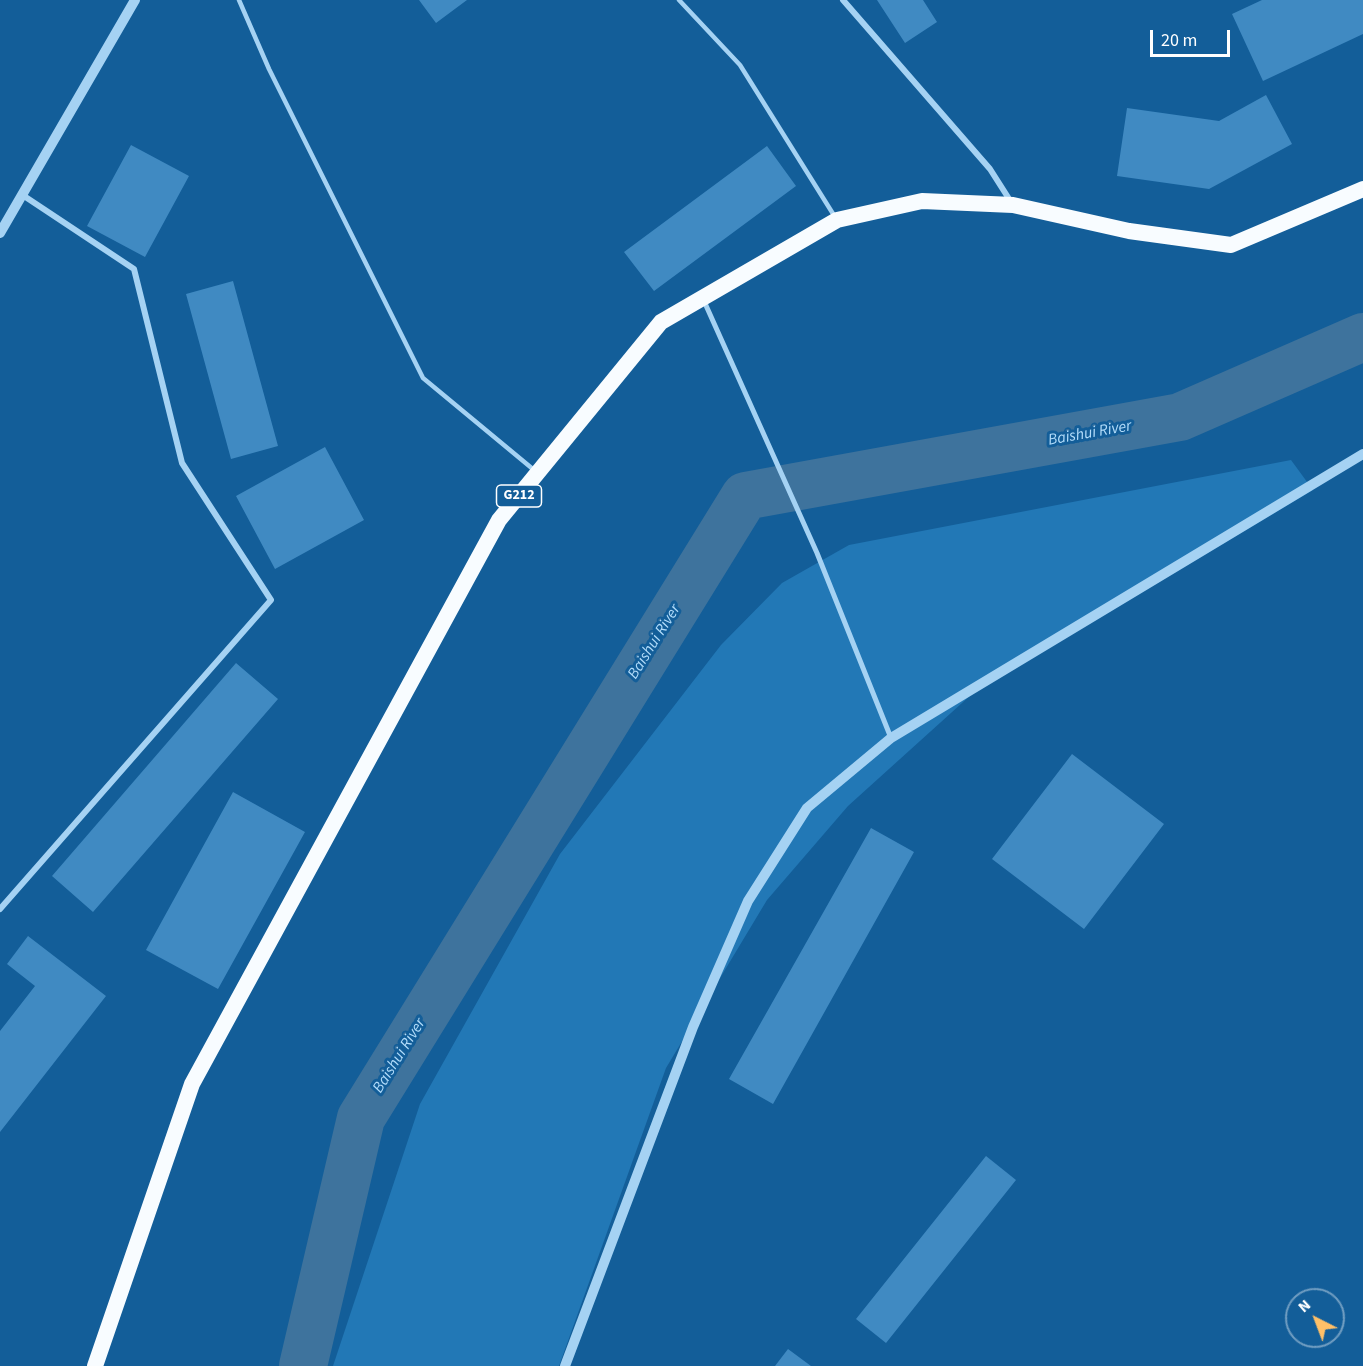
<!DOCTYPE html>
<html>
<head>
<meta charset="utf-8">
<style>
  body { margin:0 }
  #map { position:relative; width:1363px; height:1366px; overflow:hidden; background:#135e99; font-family:"Source Sans 3",sans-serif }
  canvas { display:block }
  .north { position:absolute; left:1285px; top:1288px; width:60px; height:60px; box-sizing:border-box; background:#135e99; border:2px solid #719ec2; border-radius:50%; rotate:318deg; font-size:16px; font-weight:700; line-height:24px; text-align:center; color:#fff }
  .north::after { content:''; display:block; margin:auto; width:21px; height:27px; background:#ffc068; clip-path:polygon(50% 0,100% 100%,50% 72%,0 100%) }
  .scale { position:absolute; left:1150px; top:30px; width:80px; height:27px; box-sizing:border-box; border:3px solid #fff; border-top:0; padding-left:8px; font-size:18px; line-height:21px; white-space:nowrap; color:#fff; -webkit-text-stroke:4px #135e99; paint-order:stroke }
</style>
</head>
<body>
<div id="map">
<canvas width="1363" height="1366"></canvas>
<div class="north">N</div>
<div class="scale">20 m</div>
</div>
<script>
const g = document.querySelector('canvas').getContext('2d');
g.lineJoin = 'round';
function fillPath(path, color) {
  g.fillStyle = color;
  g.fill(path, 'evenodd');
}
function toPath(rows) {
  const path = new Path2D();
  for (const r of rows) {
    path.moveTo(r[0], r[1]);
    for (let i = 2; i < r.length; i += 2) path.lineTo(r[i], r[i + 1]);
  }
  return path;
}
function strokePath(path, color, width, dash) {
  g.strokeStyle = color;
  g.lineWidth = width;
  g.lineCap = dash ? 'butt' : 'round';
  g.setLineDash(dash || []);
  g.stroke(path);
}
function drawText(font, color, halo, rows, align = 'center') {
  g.font = font + ' "Source Sans 3",sans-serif';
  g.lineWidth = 6;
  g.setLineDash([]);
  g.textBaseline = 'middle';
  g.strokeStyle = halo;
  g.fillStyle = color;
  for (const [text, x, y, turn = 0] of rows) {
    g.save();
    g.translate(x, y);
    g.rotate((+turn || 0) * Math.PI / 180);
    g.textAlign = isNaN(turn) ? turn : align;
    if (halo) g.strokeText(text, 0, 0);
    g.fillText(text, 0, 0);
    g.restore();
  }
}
fillPath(toPath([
  [1291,460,1313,490,972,694,848,806,767,900,666,1068,559,1366,333,1366,420,1104,560,854,721,645,782,583,849,545]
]), '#2278b6');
strokePath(toPath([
  [303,1366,361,1118,745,496,1180,417,1363,337]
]), '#3e739d', 48);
fillPath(toPath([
  [419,0,467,0,436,23],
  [877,0,923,0,937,22,905,43],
  [1262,0,1363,0,1363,34,1263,81,1232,14],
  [1266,95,1292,144,1209,189,1117,176,1127,108,1219,121],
  [131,145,189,176,145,257,87,226],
  [767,146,796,186,654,291,624,252],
  [233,281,278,446,231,459,186,294],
  [325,447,364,520,275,569,236,496],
  [236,663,278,699,93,912,52,876],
  [1072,754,1164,824,1084,929,992,859],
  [233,792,305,832,218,989,146,950],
  [871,828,914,852,773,1104,729,1079],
  [28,936,106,996,0,1132,0,1031,35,986,7,964],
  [986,1156,1016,1180,886,1343,856,1319],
  [788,1349,811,1366,775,1366]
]), '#408ac2');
strokePath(toPath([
  [239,0,269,69,423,378,534,470],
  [679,0,740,65,835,217]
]), '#a5d2f3', 4.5);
strokePath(toPath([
  [704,301,817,553,891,738]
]), '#a5d2f3', 5);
strokePath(toPath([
  [843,0,990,169,1011,202],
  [0,909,271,600,182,463,134,269,21,194]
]), '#a5d2f3', 6);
strokePath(toPath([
  [0,233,135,0],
  [565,1366,693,1027,748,901,807,808,891,738,1363,454]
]), '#a5d2f3', 10);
strokePath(toPath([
  [95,1366,192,1084,499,520,661,322,837,220,922,201,1013,205,1129,231,1231,245,1363,189]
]), '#f8fcff', 16);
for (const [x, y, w] of [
  [519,496,45]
]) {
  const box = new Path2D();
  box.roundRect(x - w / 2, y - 11, w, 22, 4.5);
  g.fillStyle = '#135e99';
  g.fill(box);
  strokePath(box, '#fff', 1.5);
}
drawText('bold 14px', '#fff', null, [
  ["G212",519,496]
]);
drawText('italic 16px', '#b2dcfa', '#135e99', [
  ["Baishui River",1090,434,-10],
  ["Baishui River",655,642,-58],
  ["Baishui River",400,1056,-58]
]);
</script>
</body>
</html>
